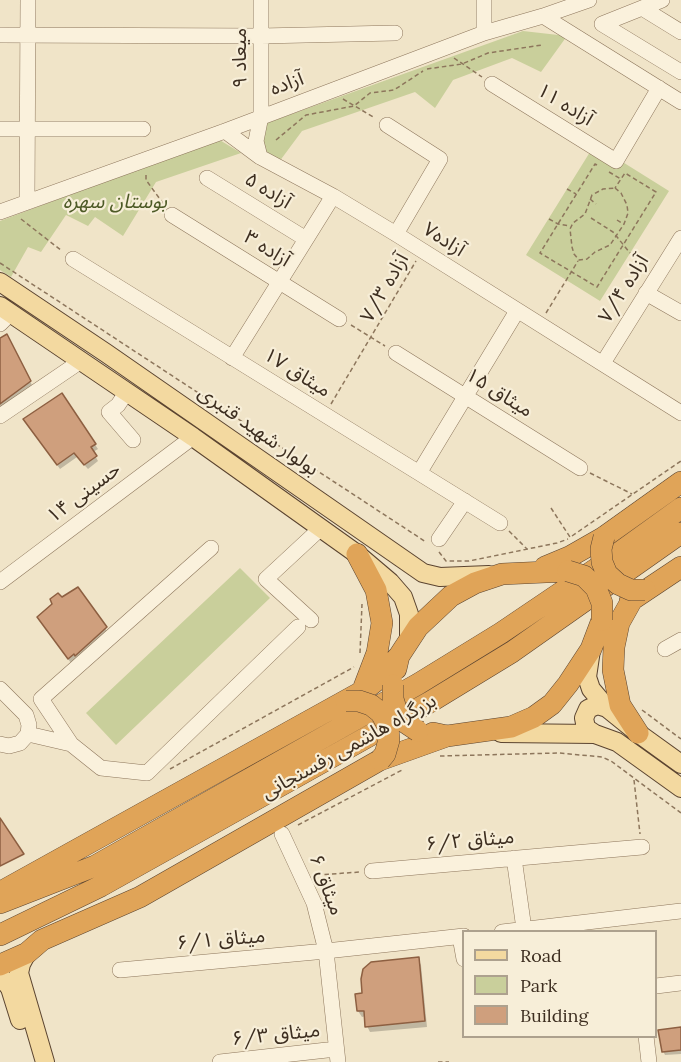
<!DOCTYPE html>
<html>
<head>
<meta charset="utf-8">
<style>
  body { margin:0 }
  #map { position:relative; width:681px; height:1062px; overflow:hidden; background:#f0e4c8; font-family:Lora,serif }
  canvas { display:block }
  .legend { position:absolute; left:462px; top:930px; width:195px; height:108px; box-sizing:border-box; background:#f7eed8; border:2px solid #ada18e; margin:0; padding:8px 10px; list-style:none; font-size:18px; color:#3d2e20 }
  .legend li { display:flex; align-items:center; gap:12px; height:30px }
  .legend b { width:30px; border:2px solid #ada18e }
</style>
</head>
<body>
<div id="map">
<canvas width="681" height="1062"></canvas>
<ul class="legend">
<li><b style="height:8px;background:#f3d9a0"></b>Road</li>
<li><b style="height:16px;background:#c9cf9b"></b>Park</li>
<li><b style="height:16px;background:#cf9f7d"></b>Building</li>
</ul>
</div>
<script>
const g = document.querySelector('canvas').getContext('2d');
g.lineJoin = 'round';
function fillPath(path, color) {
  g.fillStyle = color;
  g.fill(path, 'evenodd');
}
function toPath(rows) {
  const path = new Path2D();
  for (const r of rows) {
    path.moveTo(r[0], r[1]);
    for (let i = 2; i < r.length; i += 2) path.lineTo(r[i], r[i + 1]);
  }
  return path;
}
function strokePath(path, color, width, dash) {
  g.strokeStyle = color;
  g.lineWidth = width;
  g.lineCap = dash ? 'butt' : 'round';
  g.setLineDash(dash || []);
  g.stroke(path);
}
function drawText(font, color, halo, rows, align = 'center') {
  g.font = font + ' Lora,"Noto Sans Arabic",serif';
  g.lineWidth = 4.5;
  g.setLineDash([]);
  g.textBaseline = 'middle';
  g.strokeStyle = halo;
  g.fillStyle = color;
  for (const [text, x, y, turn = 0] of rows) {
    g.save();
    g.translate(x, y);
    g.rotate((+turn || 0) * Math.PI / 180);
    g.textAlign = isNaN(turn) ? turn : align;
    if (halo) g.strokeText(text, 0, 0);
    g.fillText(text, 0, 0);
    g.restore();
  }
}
fillPath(toPath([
  [523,31,567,36,541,72,512,58,453,80,435,108,415,92,302,131,279,162,261,149,264,124],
  [218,139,241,153,156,182,123,236,95,217,88,226,66,215,41,252,28,247,11,277,0,270,0,221],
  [590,152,621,161,669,191,600,301,526,255],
  [240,568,270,598,116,745,86,713]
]), '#c9cf9b');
fillPath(toPath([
  [6,336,32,385,0,409,0,339],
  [62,396,98,449,93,452,98,461,88,469,77,457,60,469,28,424],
  [78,589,111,637,74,667,44,627,62,599],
  [418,959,421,965,427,1027,370,1032,367,1026,366,1016,362,1017,358,1011,364,995],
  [681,1029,681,1054,665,1055,663,1051]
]), '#0003');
const building = toPath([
  [7,334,31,381,0,404,0,338,7,334],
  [62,393,96,444,91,447,97,456,84,465,74,453,57,465,23,419,62,393],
  [78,587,107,627,75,656,74,654,68,659,37,617,52,604,50,599,58,593,62,597,78,587],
  [0,818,24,854,0,866,0,818],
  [419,957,425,1021,365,1027,364,1011,357,1011,355,994,362,993,361,979,363,969,371,962,419,957],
  [681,1027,681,1050,662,1052,658,1030,681,1027]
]);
fillPath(building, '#cf9f7d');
strokePath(building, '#8d5f41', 1.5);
const minor = toPath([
  [484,0,484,33],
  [662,0,602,24,681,72],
  [642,8,681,32],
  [543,16,681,102],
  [0,35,261,36,395,33],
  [492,84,616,161,659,88],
  [387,125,440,159,396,234],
  [0,129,143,129],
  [225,131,260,157,333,196,396,234,681,413],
  [260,157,256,141,261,116,261,0],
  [207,178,306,239],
  [27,202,28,0],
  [0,212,225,131,484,33,543,16,589,0],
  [172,215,339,319],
  [73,259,500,523],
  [646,293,681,313],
  [0,324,11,313],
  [396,353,580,468],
  [232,358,333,196],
  [603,363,681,238],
  [125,391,126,393,118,405,109,412,133,440],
  [0,416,81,361],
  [419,473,517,311],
  [439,539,465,501],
  [0,582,193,437],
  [311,620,266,579,321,528],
  [665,649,681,640],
  [0,689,26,715,29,725,28,734,20,743,9,746,0,744],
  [28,734,71,744,101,768,147,773,298,627],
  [71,744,41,699,211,548],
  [282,834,314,903,326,951,338,1062],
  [514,858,524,929],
  [372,871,642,847],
  [502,932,681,911],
  [460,937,464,959],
  [120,970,326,951,464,936],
  [656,986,681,983],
  [646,1036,649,1062],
  [220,1062,336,1049]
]);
const major = toPath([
  [0,282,106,353,423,573,440,577,489,575],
  [0,306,193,437,357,554,390,582,403,597,409,614,409,640],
  [591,650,587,677,591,689,607,708,638,733,681,764],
  [501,733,595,734,617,742,681,788],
  [595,734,586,728,584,718,588,709,597,705,607,708],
  [27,953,21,964,19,973,45,1062],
  [0,975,10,988,20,1020]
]);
const highway = toPath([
  [357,554,376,590,382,623,377,653,364,687],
  [545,567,569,557,604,537,681,482],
  [633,598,619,623,614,647,613,670,620,705,638,733],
  [630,601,681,567],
  [396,669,399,656,418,627,451,596,475,583,502,574,568,571],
  [433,733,447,736,511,727,534,717,552,704,568,684,591,649,602,620],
  [6,889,363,691,377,680,399,656],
  [0,903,95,866,418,684,501,633,609,560,681,508],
  [0,935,101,886,430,702,512,652,681,533],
  [0,965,27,953,42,940,140,897,380,760,447,736]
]);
strokePath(minor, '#8d765c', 16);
strokePath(major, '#5b4430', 20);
strokePath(highway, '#5b4430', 22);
strokePath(toPath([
  [454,58,482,77],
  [427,69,462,64,488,53,542,45],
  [343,99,375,118],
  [276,140,306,115,354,106,370,93,394,90,423,71],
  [597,165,595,164,540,253,597,287,656,192,625,173,615,188],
  [609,172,621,179],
  [146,175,146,180,165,206],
  [615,188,621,193,627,205,628,213,624,224,610,245,595,252,587,259,579,260,574,254,572,247,570,229,573,223,585,214,592,195,603,189,615,188],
  [567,189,576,194],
  [590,199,596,204],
  [591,218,613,232,630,253],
  [21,219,62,251],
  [549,219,558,224,570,226],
  [617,220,623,224],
  [0,263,426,542],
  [546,313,578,261],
  [351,325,385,346],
  [331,404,416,261],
  [590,473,632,494],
  [551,508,570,537],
  [509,531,527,549],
  [572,536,681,461],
  [439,552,446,561,469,561,557,543,568,539],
  [360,653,362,604],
  [642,710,681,739],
  [440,756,559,753,602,757,611,761,681,813],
  [170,769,354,667],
  [634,780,640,834],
  [298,825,402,770],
  [317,875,360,872],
  [438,1062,449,1062]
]), '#8d765c', 1.5, [4.5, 3]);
strokePath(minor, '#faf1dc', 15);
strokePath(major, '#f3d9a0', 18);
strokePath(highway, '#e0a458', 21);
const highwayBridge = toPath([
  [604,537,601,549,602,562,607,574,618,584,631,590,645,590],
  [568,571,584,576,596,588,602,603,602,620],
  [393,685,393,699,397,712,406,723,418,731],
  [346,701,359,701,371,705,381,713,388,726,389,740,385,754,380,760]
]);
strokePath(highwayBridge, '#5b4430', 22, []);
strokePath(highwayBridge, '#e0a458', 21);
drawText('20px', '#3d2e20', '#f7eed8', [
  ["میعاد ۹",240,58,-90],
  ["آزاده",287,84,-20],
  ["آزاده ۱۱",565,105,32],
  ["آزاده ۵",268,191,32],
  ["آزاده۷",444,240,33],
  ["آزاده ۳",267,249,32],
  ["آزاده ۷/۳",385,288,-60],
  ["آزاده ۷/۴",624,289,-58],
  ["میثاق ۱۷",297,373,32],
  ["میثاق ۱۵",499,393,32],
  ["بولوار شهید قنبری",258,431,35],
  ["حسینی ۱۴",84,493,-37],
  ["بزرگراه هاشمی رفسنجانی",349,747,-29],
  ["میثاق ۶/۲",470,841,-5],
  ["میثاق ۶",326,885,69],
  ["میثاق ۶/۱",221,940,-5],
  ["میثاق ۶/۳",276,1035,-6]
]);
drawText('italic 20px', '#4d5a26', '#f7eed8', [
  ["بوستان سهره",115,202]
]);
</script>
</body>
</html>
